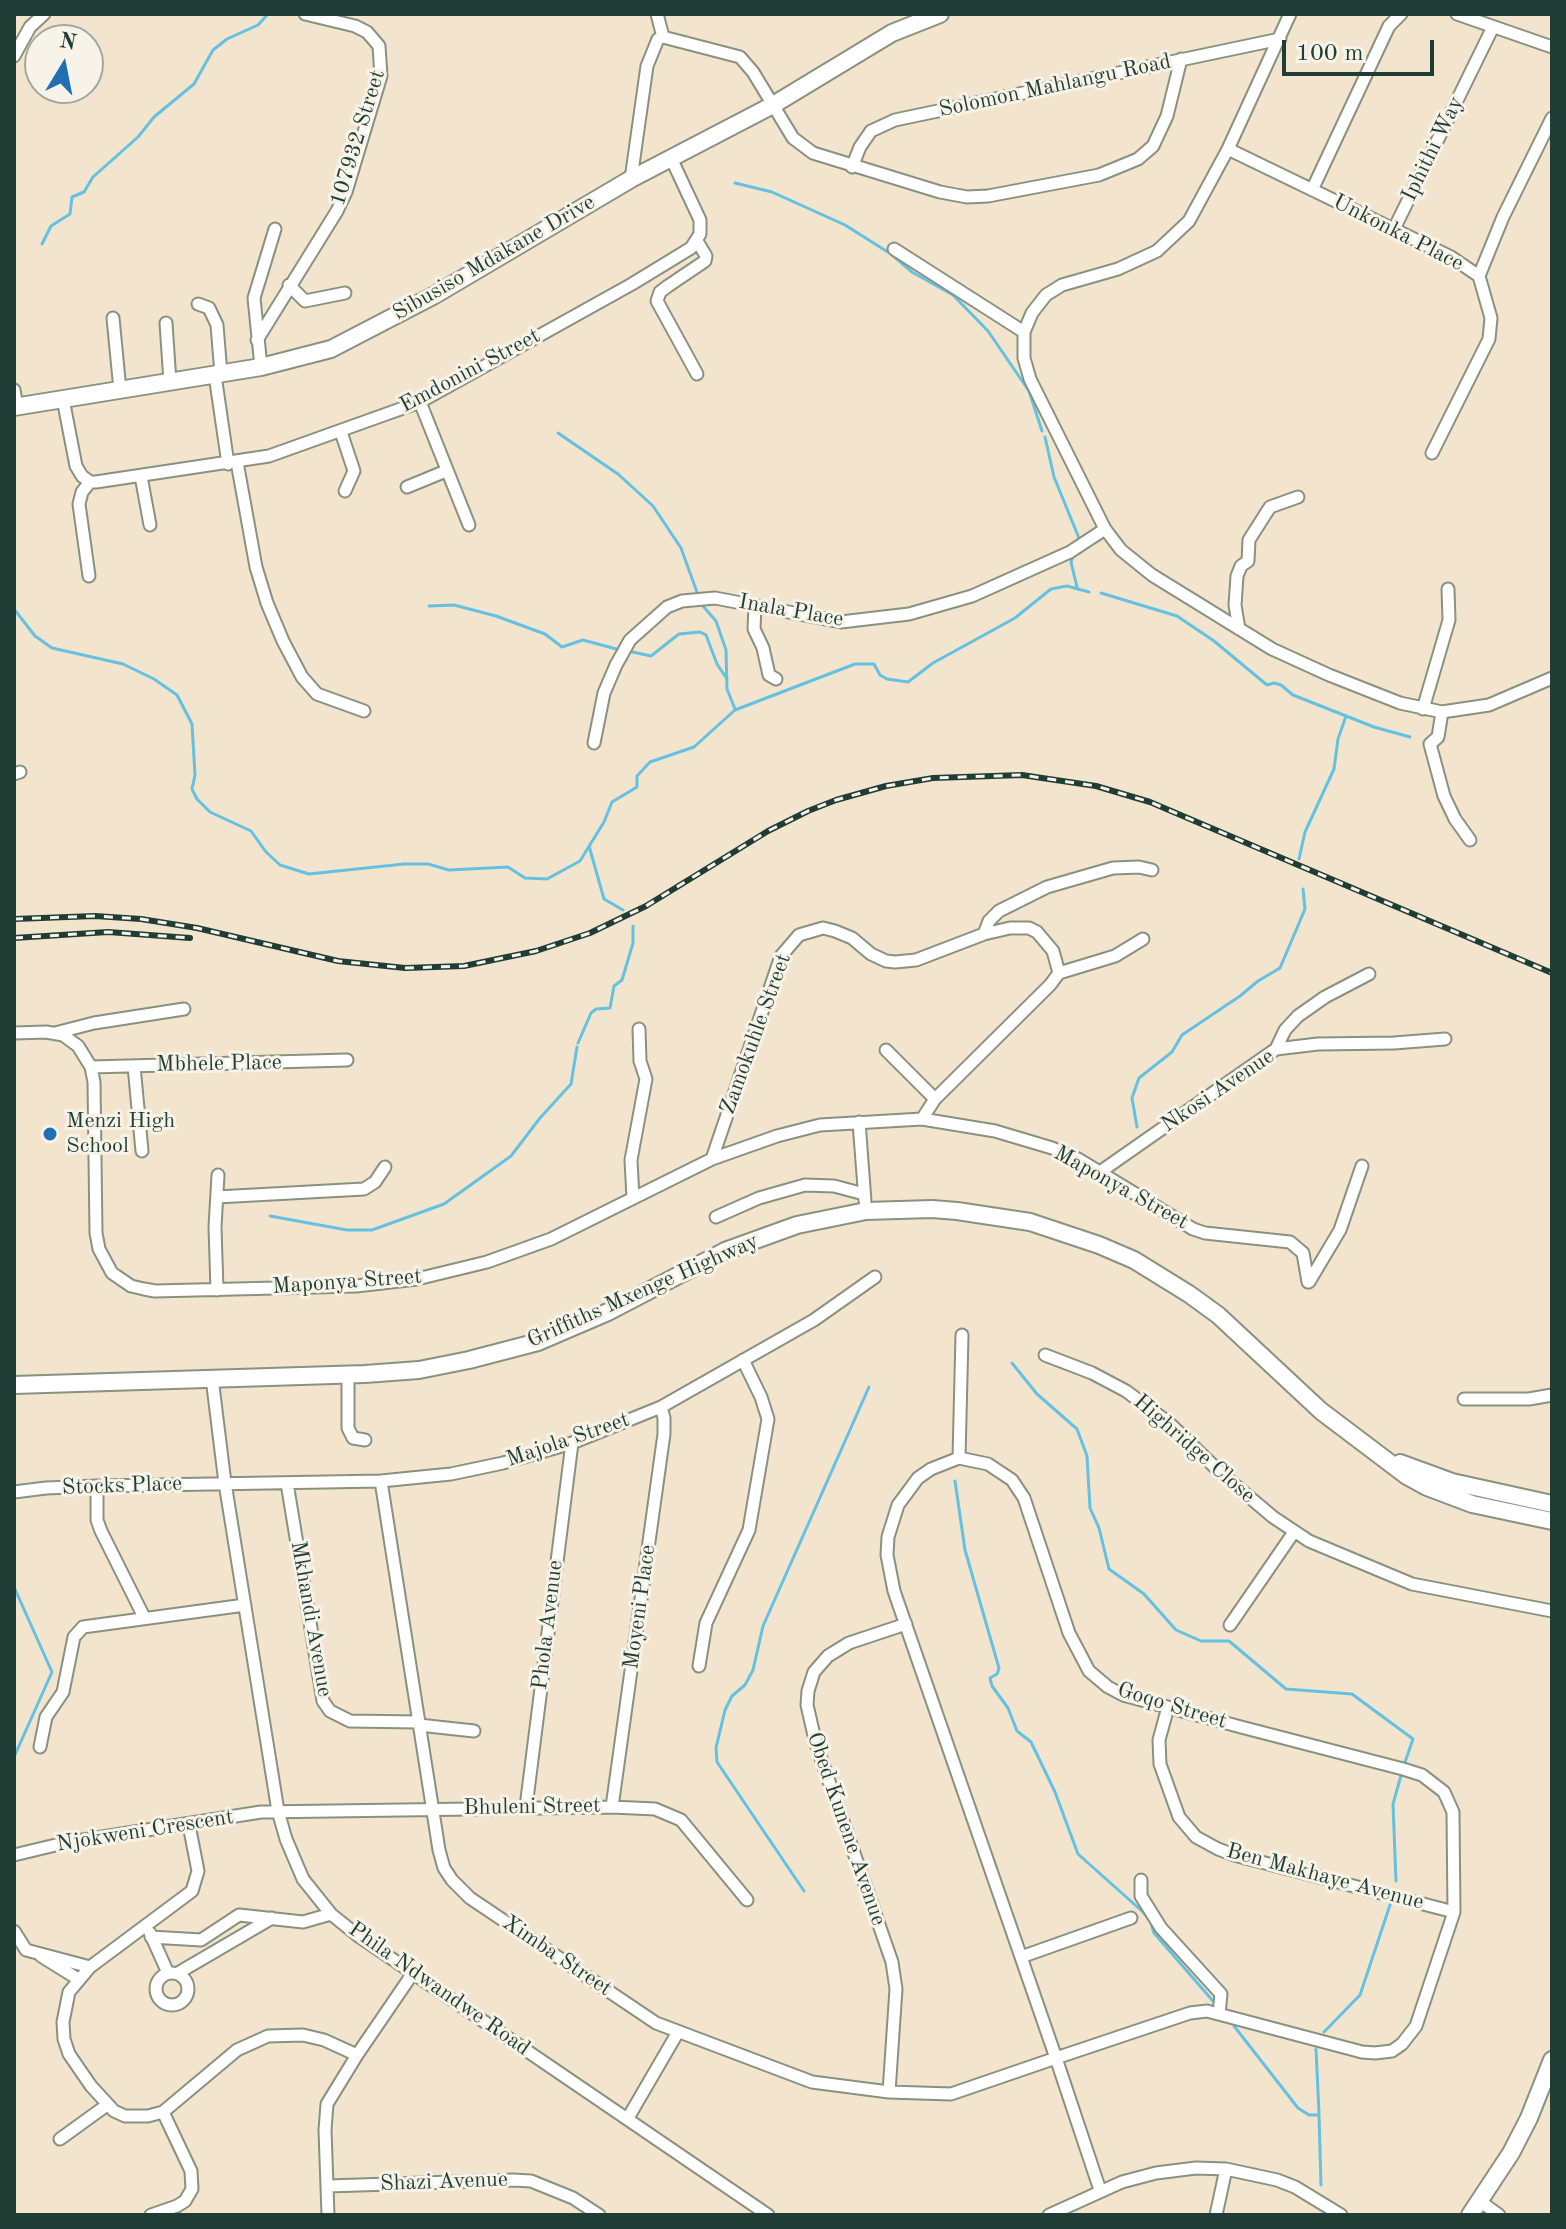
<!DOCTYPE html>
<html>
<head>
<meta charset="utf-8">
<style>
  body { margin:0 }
  #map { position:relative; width:1566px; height:2229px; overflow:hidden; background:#f3e5cd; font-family:"Old Standard TT",serif }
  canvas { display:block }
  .frame { position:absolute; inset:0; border:16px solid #1f3d34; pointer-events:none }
  .north { position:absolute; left:24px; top:24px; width:80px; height:80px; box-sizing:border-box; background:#f7f3e8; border:2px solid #a1aaa0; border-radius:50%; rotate:10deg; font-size:22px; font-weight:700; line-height:32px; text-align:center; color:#1f3d34 }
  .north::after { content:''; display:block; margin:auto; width:28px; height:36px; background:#1f6fb2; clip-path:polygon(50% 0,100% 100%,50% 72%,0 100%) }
  .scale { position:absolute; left:1282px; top:40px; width:152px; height:36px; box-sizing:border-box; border:4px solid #1f3d34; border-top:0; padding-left:10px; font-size:24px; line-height:28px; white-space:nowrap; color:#1f3d34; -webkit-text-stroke:6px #f7f3e8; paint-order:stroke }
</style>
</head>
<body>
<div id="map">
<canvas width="1566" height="2229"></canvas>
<div class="frame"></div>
<div class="north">N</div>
<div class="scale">100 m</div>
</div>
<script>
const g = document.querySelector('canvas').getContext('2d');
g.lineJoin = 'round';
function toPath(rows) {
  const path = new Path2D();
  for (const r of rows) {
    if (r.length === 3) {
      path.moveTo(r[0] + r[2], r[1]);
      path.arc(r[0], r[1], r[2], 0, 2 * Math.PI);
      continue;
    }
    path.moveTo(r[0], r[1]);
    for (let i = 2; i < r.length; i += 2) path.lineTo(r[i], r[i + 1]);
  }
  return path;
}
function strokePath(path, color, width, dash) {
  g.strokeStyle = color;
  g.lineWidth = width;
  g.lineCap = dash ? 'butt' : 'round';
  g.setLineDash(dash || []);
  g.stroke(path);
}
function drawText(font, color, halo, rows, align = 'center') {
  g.font = font + ' "Old Standard TT",serif';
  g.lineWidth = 6;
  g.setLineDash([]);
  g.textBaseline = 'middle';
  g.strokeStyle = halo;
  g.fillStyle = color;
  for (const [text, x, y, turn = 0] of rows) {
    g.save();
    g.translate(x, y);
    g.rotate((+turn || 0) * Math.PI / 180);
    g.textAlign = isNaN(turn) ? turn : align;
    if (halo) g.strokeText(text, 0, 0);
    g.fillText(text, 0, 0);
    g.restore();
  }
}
strokePath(toPath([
  [735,183,772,192,845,225,891,254,912,272,953,295,988,331,1029,391,1042,431],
  [42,244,51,226,70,214,72,197,84,192,93,177,138,137,154,117,194,84,213,50,227,39,258,25,268,14],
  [558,433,618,474,653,506,681,548,698,595],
  [1045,437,1054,477,1081,543],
  [1073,556,1071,562,1077,587],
  [1101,593,1177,616,1214,641,1267,685,1274,683,1281,685,1293,695,1374,727,1410,737],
  [702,605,716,621,726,650,727,689,735,709],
  [429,606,454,605,496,616,545,634,562,647,583,640,620,650],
  [14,609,35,636,52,648,123,664,154,679,177,695,192,724,195,775,192,789,197,799,210,812,251,831,266,852,280,865,309,874,404,864,428,864,449,870,508,867,525,878,547,879,580,861,604,822,612,802,637,787,637,776,650,762,694,747,735,710,855,664,874,664,880,675,887,679,908,682,933,663,1015,618,1051,589,1067,586,1089,592],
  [628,651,651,656,679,634,700,632,706,635,717,664,727,679],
  [589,846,604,899,623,910],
  [1299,859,1305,832,1334,769,1338,739,1346,716],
  [578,1043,591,1013,596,1009,610,1008,614,986,622,980,633,943,633,926],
  [1137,1127,1132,1098,1139,1078,1172,1052,1182,1035,1240,996,1258,981,1280,968,1305,909,1303,889],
  [270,1216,347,1230,372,1230,444,1204,511,1156,540,1118,571,1084,577,1047],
  [1012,1363,1037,1394,1077,1429,1087,1456,1090,1508,1099,1528,1109,1569,1144,1594,1176,1630,1201,1641,1229,1641,1286,1689,1352,1694,1413,1739,1404,1765],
  [955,1481,965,1550,999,1668,997,1674,990,1678,992,1686,1008,1708,1017,1731,1031,1742,1055,1792,1078,1854,1143,1912,1150,1920,1154,1933,1213,2001],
  [14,1587,52,1672,14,1757],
  [1396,1881,1393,1804,1402,1772],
  [804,1891,717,1762,716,1748,725,1710,732,1696,745,1685,753,1670,763,1626,869,1387],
  [1234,2026,1298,2108,1309,2115,1319,2115,1321,2185],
  [1324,2032,1360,1995,1391,1902],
  [1316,2049,1319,2113]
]), '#64c1e2', 3);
const street = toPath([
  [1290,14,1228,149,1189,221,1157,251,1118,269,1062,285,1046,295,1032,313,1024,332,1024,358,1030,379,1105,529,1121,550,1152,575,1272,649,1329,675,1400,703,1442,712,1489,705,1552,678],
  [1457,14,1552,47],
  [663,37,740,57,753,72,793,138,813,153,940,192,967,197,988,196,1099,175,1138,159,1153,146,1167,116,1181,59],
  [14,56,30,27,44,14],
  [1228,149,1451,257,1479,276,1491,318,1489,339,1432,453],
  [852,167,860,147,871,131,895,120,1280,39],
  [631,179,647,66,658,39,663,37,657,14],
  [1312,190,1389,26,1401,14],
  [1394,229,1493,27],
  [697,241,706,256,705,261,668,286,660,292,657,301,697,374],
  [894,249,1024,332],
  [1479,276,1503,217,1552,118],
  [289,285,305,301,345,293],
  [198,304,209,308,217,325,221,374],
  [113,318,120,390],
  [166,323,170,382],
  [257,340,337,211,346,192,381,76,379,46,367,32,355,26,305,14],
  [261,367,254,298,275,229],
  [215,375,228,464],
  [14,390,17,406],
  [63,399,76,466,82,476,90,482,96,482,269,456,420,402,632,284,691,248,700,234,700,220,671,158],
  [420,402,469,525],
  [341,432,354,471,345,491],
  [237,462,256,567,267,603,283,641,302,677,317,694,364,711],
  [141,476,150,525],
  [407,487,446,471],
  [89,576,79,504,82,492,90,482],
  [755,605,754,629,763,648,769,675,776,679],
  [1239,629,1235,605,1237,576,1241,566,1248,561,1249,540,1270,507,1298,497],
  [1423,709,1449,620,1448,589],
  [1442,712,1438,737,1430,744,1444,796,1455,819,1470,840],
  [594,743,604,693,616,665,630,640,667,607,682,601,715,598,841,622,909,614,972,596,1070,552,1105,529],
  [14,774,20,772],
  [984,934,989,921,999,911,1047,887,1113,868,1139,867,1152,870],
  [1059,973,1115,956,1143,939],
  [14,1033,46,1032,63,1035,78,1046,91,1067,94,1082,96,1233,99,1249,112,1273,131,1286,144,1289,155,1291,356,1286,417,1279,487,1262,551,1239,712,1159,777,1136,820,1125,922,1119,995,1131,1052,1148,1078,1159,1193,1229,1205,1233,1290,1242,1303,1253,1308,1282],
  [55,1033,94,1023,184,1009],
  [1276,1049,1285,1030,1298,1016,1325,997,1369,974],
  [886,1050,935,1099],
  [134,1066,142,1151],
  [91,1067,347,1060],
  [859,1122,865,1201],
  [712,1159,781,956,799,935,823,928,835,931,852,938,871,954,886,961,895,962,916,960,984,934,1010,928,1029,928,1037,932,1053,951,1059,973,1050,985,935,1099,922,1119],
  [1100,1172,1276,1049,1318,1044,1394,1043,1445,1039],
  [217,1197,364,1189,375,1182,385,1167],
  [633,1198,631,1160,646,1079,640,1061,639,1029],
  [716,1217,759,1198,805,1185,834,1186,864,1194],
  [1309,1282,1340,1230,1362,1166],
  [217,1290,215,1227,218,1175],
  [1045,1355,1092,1373,1126,1391,1169,1423,1222,1474,1273,1517,1309,1541,1412,1584,1552,1611],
  [348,1375,348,1428,353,1438,365,1440],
  [212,1378,225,1483,278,1811,286,1839,303,1879,331,1914,357,1935,768,2215],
  [1464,1399,1529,1399,1552,1395],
  [959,1458,962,1335],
  [381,1481,439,1850,444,1868,452,1880,470,1898,656,2023,812,2082,889,2092,951,2094,1056,2058,1190,2013,1207,2011,1362,2052,1375,2053,1392,2051,1402,2044,1416,2026,1454,1912,1453,1812,1444,1792,1422,1775,1403,1769,1241,1727,1123,1695,1108,1687,1089,1671,1069,1633,1024,1498,1012,1480,988,1464,959,1458,931,1469,918,1478,898,1505,888,1537,887,1555,894,1591,1021,1957,1056,2058,1100,2190],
  [287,1483,323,1701,330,1711,350,1721,418,1722],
  [97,1486,97,1520,101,1531,144,1617],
  [14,1492,46,1488,97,1486,381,1481,451,1474,503,1463,572,1443,661,1407,814,1320,875,1277],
  [1230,1625,1294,1532],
  [699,1666,706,1623,749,1530,768,1419,761,1397,743,1360],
  [1168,1707,1159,1740,1160,1764,1179,1817,1196,1837,1218,1849,1234,1855,1454,1912],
  [419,1725,474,1731],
  [40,1747,46,1717,63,1692,74,1637,83,1627,245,1605],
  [526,1807,572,1443],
  [612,1807,664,1434,664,1418,661,1407],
  [189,1825,198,1871,192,1891,90,1967,69,1992,63,2022,64,2039,69,2054,91,2086,114,2111,125,2116,148,2116,163,2112,237,2050,268,2036,303,2035,324,2040,357,2055],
  [14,1855,64,1843,261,1812,612,1807,655,1809,681,1820,747,1900],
  [1141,1880,1141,1896,1161,1928,1221,1994,1219,2014],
  [14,1931,26,1950,90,1967],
  [150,1933,168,1973],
  [151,1937,201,1940,239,1915,303,1922,331,1914],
  [41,1956,78,1979],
  [1021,1957,1131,1918],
  [172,1989,16],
  [178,1973,272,1918],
  [889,2092,896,1989,892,1962,816,1744,807,1705,808,1691,814,1672,828,1656,849,1643,906,1624],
  [628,2118,678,2032],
  [60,2139,107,2105],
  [328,2186,513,2180,531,2181,573,2198,599,2215],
  [1481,2202,1499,2215],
  [151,2215,177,2206,185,2201,192,2189,191,2171,163,2112],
  [328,2215,325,2130,327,2104,357,2055,413,1973],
  [1049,2215,1122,2182,1156,2173,1196,2168,1226,2169,1277,2180,1295,2187,1341,2215],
  [1216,2215,1226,2169]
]);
const secondary = toPath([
  [14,407,261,367,331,349,433,296,631,179,773,105,892,33,940,14],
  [14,1385,365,1374,419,1370,469,1360,538,1342,608,1312,725,1251,797,1225,866,1211,932,1209,957,1211,1030,1222,1099,1245,1134,1260,1189,1294,1218,1315,1321,1411,1407,1476,1427,1487,1472,1504,1552,1521],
  [1400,1463,1452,1482,1552,1504],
  [1470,2215,1511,2153,1529,2118,1552,2060]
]);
strokePath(street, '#899180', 15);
strokePath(secondary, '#899180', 20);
strokePath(street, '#fff', 11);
strokePath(secondary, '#fff', 16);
const rail = toPath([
  [14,919,95,916,141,919,197,928,338,961,405,968,464,966,536,951,590,933,646,906,768,831,808,811,836,800,886,786,933,778,1022,775,1096,786,1150,802,1552,973],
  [14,938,108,932,190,938]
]);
strokePath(rail, '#1f3d34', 6);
strokePath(rail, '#f7f3e8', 3, [9]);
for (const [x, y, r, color] of [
  [50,1134,8,"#1f6fb2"]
]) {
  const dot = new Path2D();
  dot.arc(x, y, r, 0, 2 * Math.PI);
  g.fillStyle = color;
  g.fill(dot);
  strokePath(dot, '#f7f3e8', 3);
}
drawText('22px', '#1f3d34', '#f7f3e8', [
  ["Solomon Mahlangu Road",1055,86,-12],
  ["107932 Street",358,138,-73],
  ["Iphithi Way",1433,149,-64],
  ["Unkonka Place",1398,233,27],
  ["Sibusiso Mdakane Drive",494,258,-30],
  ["Emdonini Street",470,371,-28],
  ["Inala Place",791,611,10],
  ["Zamokuhle Street",756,1034,-70],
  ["Mbhele Place",219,1064,-1],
  ["Nkosi Avenue",1218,1091,-34],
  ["Maponya Street",1121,1188,29],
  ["Maponya Street",347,1282,-4],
  ["Griffiths Mxenge Highway",643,1291,-24],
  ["Majola Street",568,1440,-19],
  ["Highridge Close",1194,1449,41],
  ["Stocks Place",122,1486,-2],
  ["Moyeni Place",640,1607,-82],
  ["Mkhandi Avenue",311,1619,80],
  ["Phola Avenue",548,1625,-83],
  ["Goqo Street",1172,1706,17],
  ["Bhuleni Street",532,1807,-1],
  ["Obed Kunene Avenue",846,1829,71],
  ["Njokweni Crescent",145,1831,-9],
  ["Ben Makhaye Avenue",1325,1877,15],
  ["Ximba Street",557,1956,34],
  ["Phila Ndwandwe Road",439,1989,35],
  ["Shazi Avenue",444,2182,-2]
]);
drawText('22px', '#1f3d34', '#f7f3e8', [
  ["Menzi High",66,1121],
  ["School",66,1146]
], 'left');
</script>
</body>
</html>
